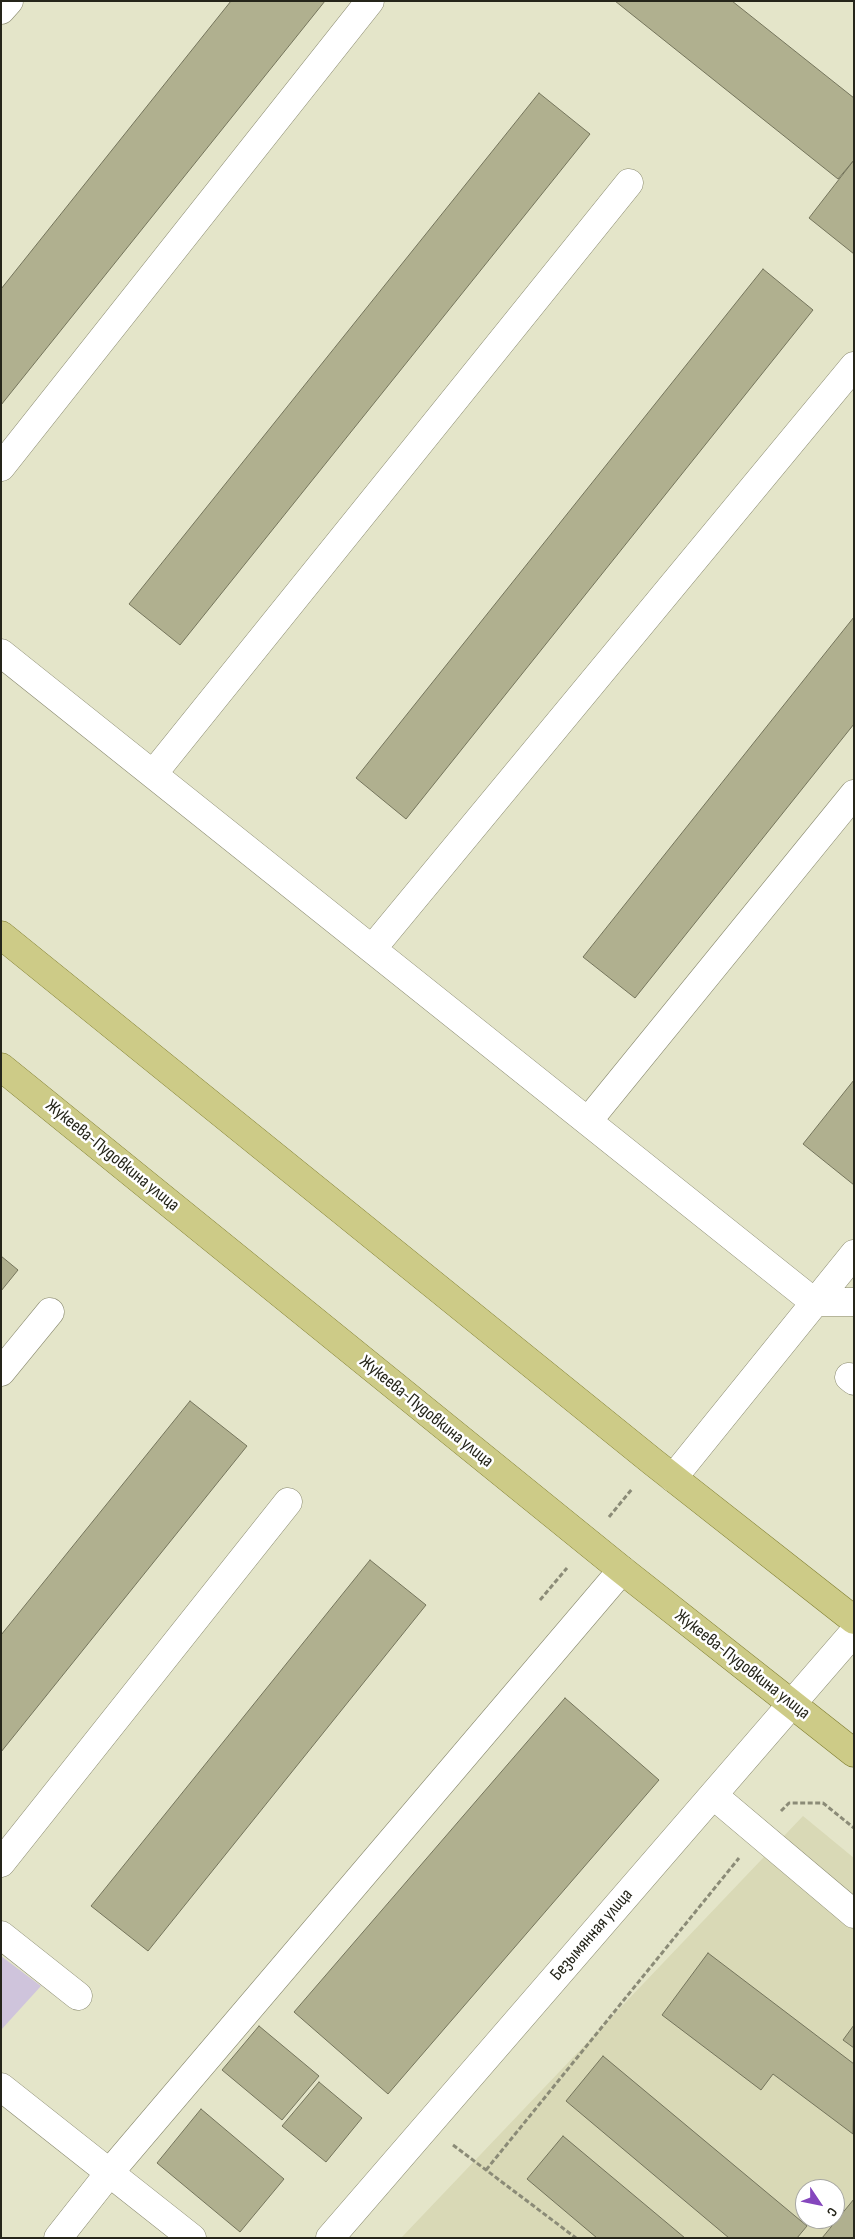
<!DOCTYPE html>
<html>
<head>
<meta charset="utf-8">
<style>
  body { margin:0 }
  #map { position:relative; width:855px; height:2239px; overflow:hidden; background:#e4e5c9; font-family:"Sofia Sans Condensed",sans-serif }
  canvas { display:block }
  .frame { position:absolute; inset:0; border:2px solid #25251a; pointer-events:none }
  .north { position:absolute; left:795px; top:2179px; width:50px; height:50px; box-sizing:border-box; background:#fff; border:1px solid #a8a8a3; border-radius:50%; rotate:124deg; font-size:14px; font-weight:700; line-height:20px; text-align:center; color:#25251a }
  .north::after { content:''; display:block; margin:auto; width:18px; height:22px; background:#8547bd; clip-path:polygon(50% 0,100% 100%,50% 72%,0 100%) }
</style>
</head>
<body>
<div id="map">
<canvas width="855" height="2239"></canvas>
<div class="frame"></div>
<div class="north">С</div>
</div>
<script>
const g = document.querySelector('canvas').getContext('2d');
g.lineJoin = 'round';
function fillPath(path, color) {
  g.fillStyle = color;
  g.fill(path, 'evenodd');
}
function toPath(rows) {
  const path = new Path2D();
  for (const r of rows) {
    path.moveTo(r[0], r[1]);
    for (let i = 2; i < r.length; i += 2) path.lineTo(r[i], r[i + 1]);
  }
  return path;
}
function strokePath(path, color, width, dash) {
  g.strokeStyle = color;
  g.lineWidth = width;
  g.lineCap = dash ? 'butt' : 'round';
  g.setLineDash(dash || []);
  g.stroke(path);
}
function drawText(font, color, halo, rows, align = 'center') {
  g.font = font + ' "Sofia Sans Condensed",sans-serif';
  g.lineWidth = 5;
  g.setLineDash([]);
  g.textBaseline = 'middle';
  g.strokeStyle = halo;
  g.fillStyle = color;
  for (const [text, x, y, turn = 0] of rows) {
    g.save();
    g.translate(x, y);
    g.rotate((+turn || 0) * Math.PI / 180);
    g.textAlign = isNaN(turn) ? turn : align;
    if (halo) g.strokeText(text, 0, 0);
    g.fillText(text, 0, 0);
    g.restore();
  }
}
fillPath(toPath([
  [803,1816,854,1858,854,2238,401,2238],
  [805,2189,835,2189,835,2219,805,2219]
]), '#d9d9b6');
fillPath(toPath([
  [1,1956,41,1986,1,2030]
]), '#cfc4dc');
const building = toPath([
  [231,1,325,1,1,405,1,289,231,1],
  [615,1,732,1,854,98,854,160,838,179,615,1],
  [539,93,590,134,180,645,129,604,539,93],
  [854,160,854,254,809,218,854,160],
  [763,269,813,310,406,819,356,778,763,269],
  [854,617,854,724,635,998,583,957,854,617],
  [854,1080,854,1185,803,1144,854,1080],
  [1,1256,18,1270,1,1291,1,1256],
  [190,1401,247,1446,1,1752,1,1635,190,1401],
  [370,1560,426,1605,148,1951,91,1906,370,1560],
  [565,1698,659,1780,388,2094,294,2012,565,1698],
  [708,1953,854,2064,853,2134,773,2074,761,2090,662,2015,708,1953],
  [854,2025,854,2048,843,2040,854,2025],
  [259,2026,319,2076,282,2120,222,2070,259,2026],
  [603,2056,807,2226,797,2238,729,2238,566,2101,603,2056],
  [319,2082,362,2118,326,2162,282,2126,319,2082],
  [201,2109,284,2179,240,2232,157,2163,201,2109],
  [563,2136,685,2238,597,2238,527,2179,563,2136],
  [854,2199,854,2238,822,2238,854,2199]
]);
fillPath(building, '#b0b08f');
strokePath(building, '#75755c', 1);
const minor = toPath([
  [1,10,9,1],
  [1,467,370,1],
  [1,653,814,1302,854,1302],
  [153,774,629,183],
  [372,949,854,366],
  [588,1121,854,794],
  [1,1372,50,1312],
  [849,1377,854,1381],
  [673,1478,854,1254],
  [713,1795,854,1914],
  [1,1863,288,1502],
  [1,1935,78,1996],
  [1,2087,192,2238],
  [58,2238,110,2172,622,1570],
  [330,2238,854,1632]
]);
const major = toPath([
  [1,935,653,1462,854,1620],
  [1,1067,622,1570,854,1753]
]);
strokePath(minor, '#87876d', 29);
strokePath(major, '#7d7b2d', 29);
strokePath(toPath([
  [609,1517,632,1489],
  [540,1600,567,1568],
  [781,1811,789,1803,823,1803,854,1828],
  [453,2145,576,2238],
  [486,2170,739,1858]
]), '#8b8b77', 3, [5, 2.5]);
strokePath(minor, '#fff', 28);
strokePath(major, '#cdcb87', 28);
drawText('18px', '#25251a', '#fff', [
  ["Жукеева-Пудовкина улица",112,1156,39],
  ["Жукеева-Пудовкина улица",426,1412,39],
  ["Жукеева-Пудовкина улица",742,1665,38],
  ["Безымянная улица",592,1935,-49]
]);
</script>
</body>
</html>
